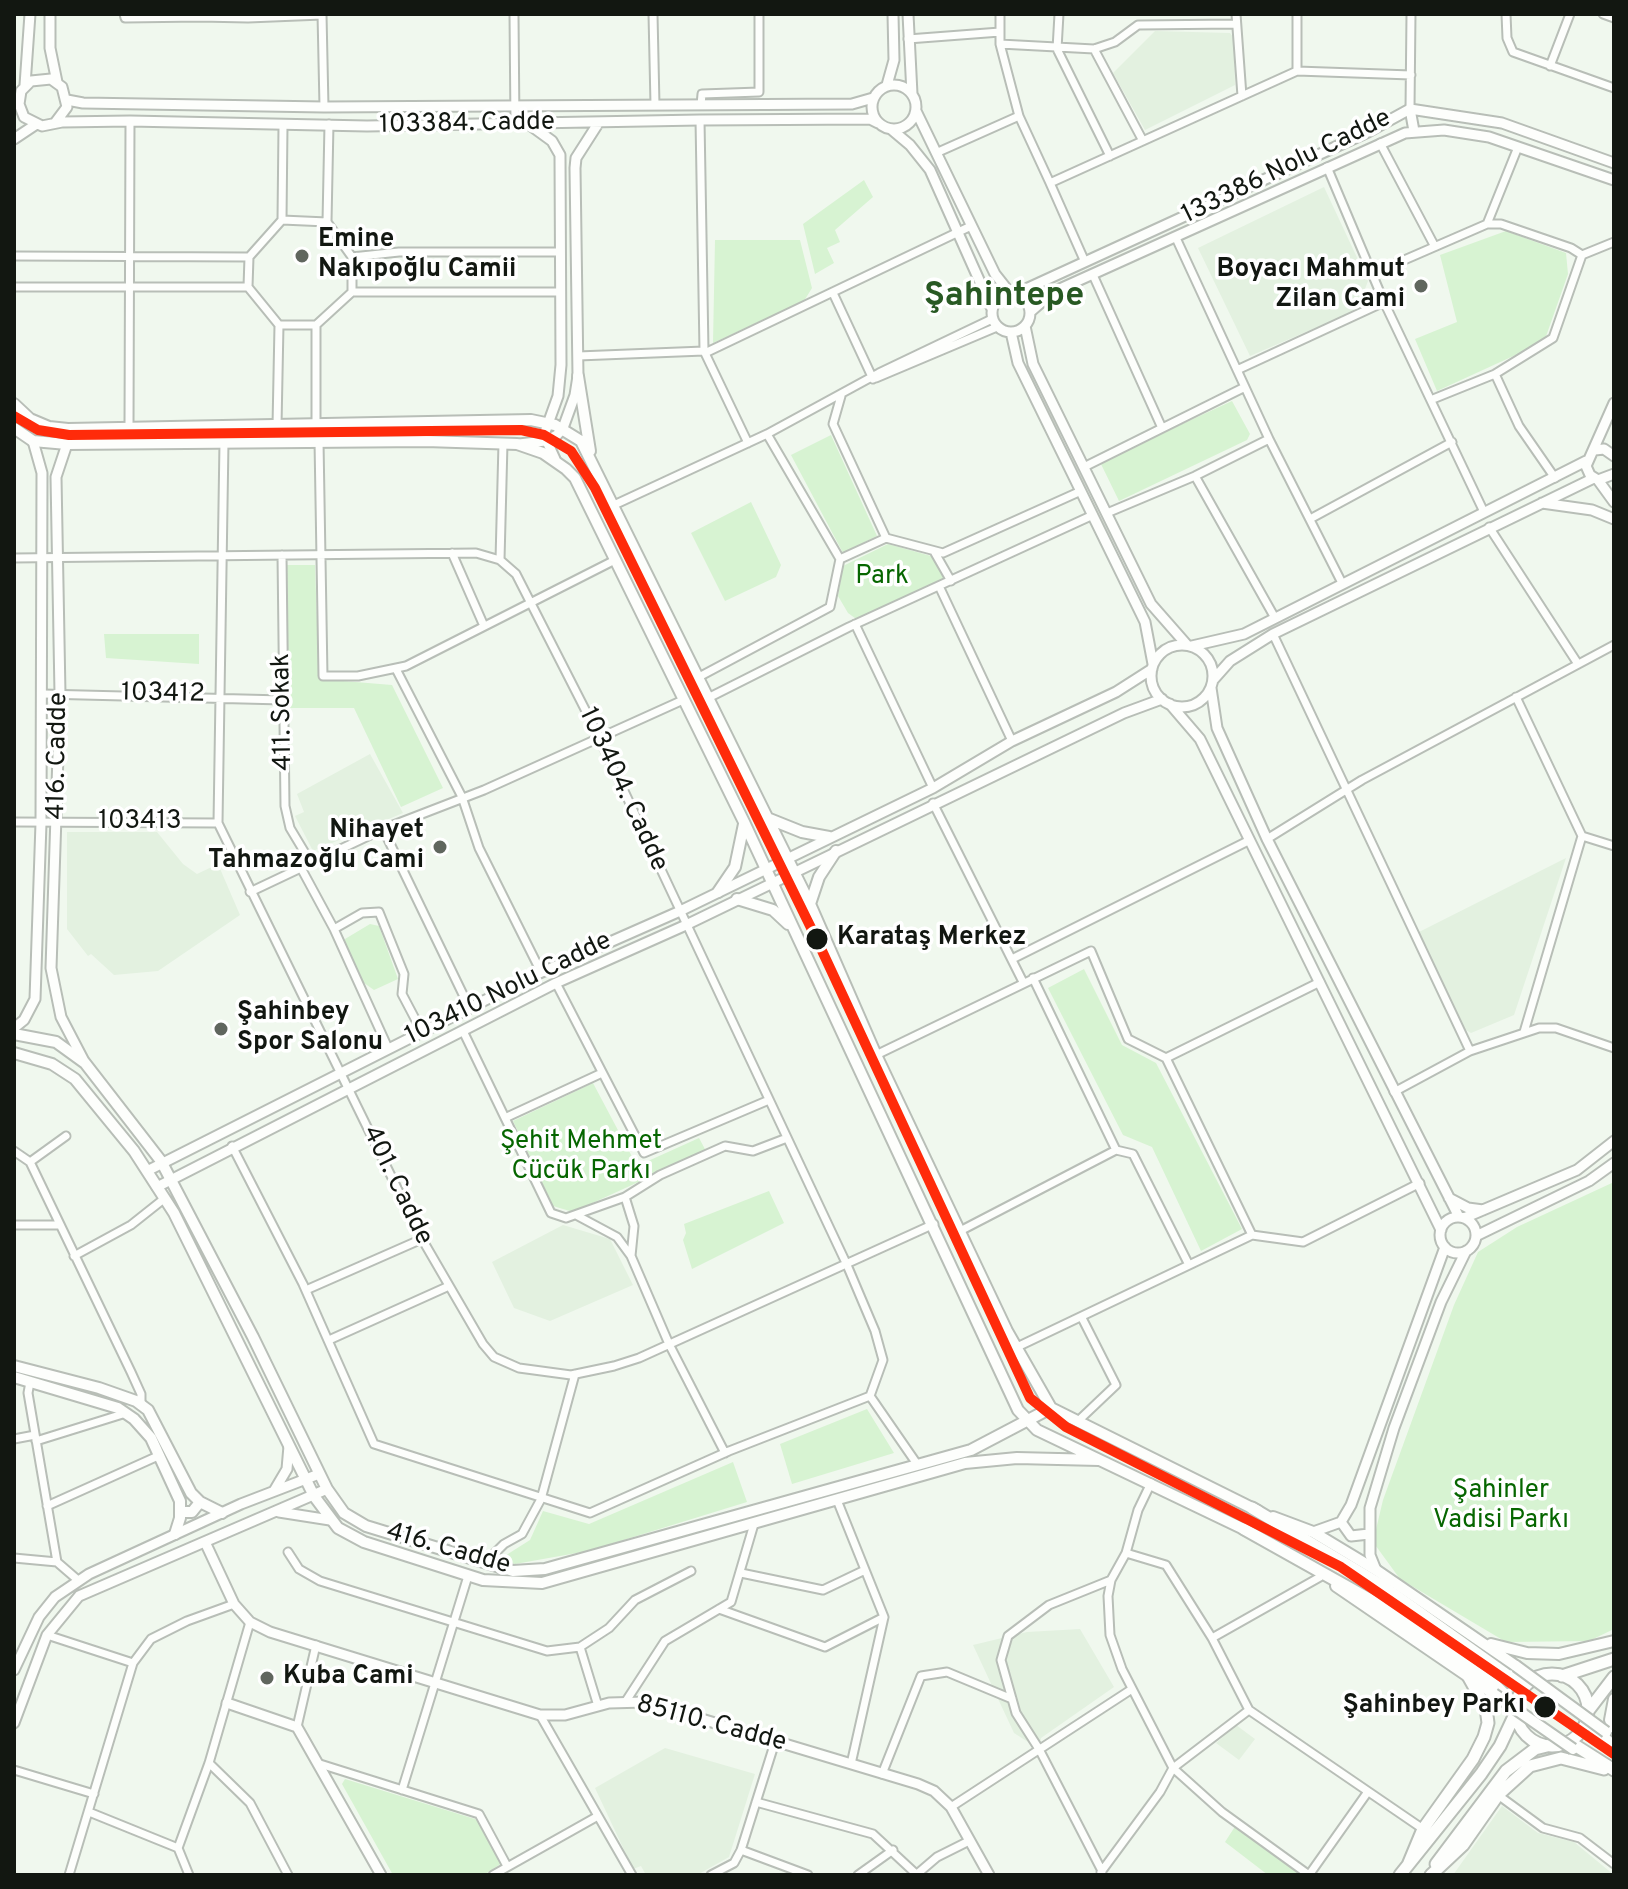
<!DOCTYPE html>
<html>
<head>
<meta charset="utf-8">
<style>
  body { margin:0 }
  #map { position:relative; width:1628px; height:1889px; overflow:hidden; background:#f0f8ee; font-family:Overpass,sans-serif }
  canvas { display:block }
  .frame { position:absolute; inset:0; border:16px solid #121711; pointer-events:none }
</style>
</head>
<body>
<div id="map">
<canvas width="1628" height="1889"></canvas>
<div class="frame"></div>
</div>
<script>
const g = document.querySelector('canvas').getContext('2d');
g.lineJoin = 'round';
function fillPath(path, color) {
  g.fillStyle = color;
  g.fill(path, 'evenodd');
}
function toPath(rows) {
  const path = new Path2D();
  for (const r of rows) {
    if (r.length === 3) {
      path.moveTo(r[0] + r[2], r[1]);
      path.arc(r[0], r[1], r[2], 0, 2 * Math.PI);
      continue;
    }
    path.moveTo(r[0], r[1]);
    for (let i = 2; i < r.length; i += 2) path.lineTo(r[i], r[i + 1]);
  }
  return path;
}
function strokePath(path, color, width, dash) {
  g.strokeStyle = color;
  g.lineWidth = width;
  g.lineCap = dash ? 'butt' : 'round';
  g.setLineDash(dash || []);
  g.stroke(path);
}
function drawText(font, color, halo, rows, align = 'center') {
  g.font = font + ' Overpass,sans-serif';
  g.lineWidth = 7;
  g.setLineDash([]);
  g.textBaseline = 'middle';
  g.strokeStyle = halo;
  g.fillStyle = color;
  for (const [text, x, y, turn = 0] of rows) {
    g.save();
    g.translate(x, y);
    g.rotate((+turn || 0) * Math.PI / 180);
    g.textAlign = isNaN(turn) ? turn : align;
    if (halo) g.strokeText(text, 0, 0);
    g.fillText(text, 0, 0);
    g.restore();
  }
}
fillPath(toPath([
  [1155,31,1230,33,1234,38,1235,85,1145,130,1113,73],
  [1324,187,1368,281,1357,310,1250,356,1198,248],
  [370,754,403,813,313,851,295,816,304,812,297,794],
  [67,832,157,832,183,864,197,874,218,864,240,915,158,971,114,975,91,954,88,956,67,929],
  [1566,858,1514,1015,1471,1033,1464,1029,1419,932],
  [563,1225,610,1239,633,1285,550,1321,514,1308,492,1262],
  [1080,1629,1114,1687,1041,1738,1039,1749,1014,1733,973,1645,1027,1632],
  [1236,1725,1255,1739,1239,1760,1216,1743],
  [665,1748,755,1774,729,1857,697,1875,646,1875,641,1866,633,1869,595,1788],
  [1502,1806,1538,1833,1574,1842,1614,1875,1453,1875]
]), '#e3f1e0');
fillPath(toPath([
  [864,180,873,197,835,230,840,242,827,248,834,263,815,274,803,224],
  [1506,231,1566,253,1568,274,1544,342,1437,391,1415,339,1457,322,1440,255],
  [715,240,800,240,812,288,804,301,713,343],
  [1232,401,1250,434,1247,440,1119,501,1100,462],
  [831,435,877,536,843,553,791,455],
  [751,502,781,565,776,577,725,601,691,533],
  [888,544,931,556,945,579,859,621,848,613,838,596,843,566],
  [287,565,315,565,319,679,392,685,443,788,401,807,354,708,288,708],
  [104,634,199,634,199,664,106,658],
  [370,924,379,926,398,979,374,990,364,983,343,945,345,939],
  [1084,969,1122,1045,1156,1063,1242,1229,1201,1251,1152,1147,1123,1135,1048,988],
  [593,1083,637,1166,699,1138,706,1151,573,1212,553,1206,513,1121],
  [1614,1182,1614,1629,1589,1641,1506,1642,1400,1579,1373,1542,1383,1500,1454,1305,1478,1252,1517,1227],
  [769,1191,784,1223,692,1269,683,1240,686,1233,684,1224],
  [867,1409,894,1453,792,1484,780,1444],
  [733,1462,747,1502,588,1551,515,1564,500,1559,530,1540,543,1511,589,1524],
  [345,1779,475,1819,483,1825,502,1863,484,1875,393,1875,342,1784],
  [1236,1825,1304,1875,1268,1875,1225,1842]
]), '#d7f3d2');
const minor = toPath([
  [124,14,125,18,200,17],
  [200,14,200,17,248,18,322,15],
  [322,14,324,107],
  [514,14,515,125],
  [653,14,655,105],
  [1000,14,1000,44,1019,116,1050,183],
  [1059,14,1057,49,1110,156],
  [1236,14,1242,96],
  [1297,14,1297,71,1411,75],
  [1506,14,1507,38,1513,52,1614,88],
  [1603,14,1614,18],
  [908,39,1000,32],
  [1000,44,1094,49,1115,42,1138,25,1236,24],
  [1094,49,1143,141],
  [1550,66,1570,14],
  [701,105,702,94,759,92,759,14],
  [1410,109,1411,14],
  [1380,143,1434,245],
  [936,153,1019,116],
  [1327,167,1384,302,1483,510],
  [282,220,283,126],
  [327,222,329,124],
  [1487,224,1518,147],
  [1176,238,1269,439],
  [1582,255,1614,242],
  [14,256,249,257],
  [352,257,399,252,560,252],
  [1085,262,1050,183,1297,71],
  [1372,274,1487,224,1501,224,1571,248,1582,255,1553,338,1495,374,1433,399],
  [1093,275,1162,428],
  [14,287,248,287],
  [352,292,560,292],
  [833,293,873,379],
  [316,325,279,325,248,287,249,257,282,220,327,222,352,257,352,292,316,325,316,424],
  [704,351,748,443],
  [705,353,971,226],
  [578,356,704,351,700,120],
  [1237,370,1384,302],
  [1495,374,1519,426,1555,478],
  [876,378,997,327],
  [841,396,833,424,886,538],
  [277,426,279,325],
  [129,428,130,121],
  [319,441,323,676,358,676,406,666,615,560],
  [224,442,218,823,422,1239,483,1344,494,1357,519,1368,571,1375,614,1366,639,1358,934,1224],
  [1084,467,1245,387],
  [1195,476,1275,618],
  [614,505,767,434,879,373,992,319],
  [1107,513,1195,476,1269,439,1342,583],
  [1310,519,1452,442],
  [1489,527,1578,664],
  [452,553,484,626],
  [935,553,951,581],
  [282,555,285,806,290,828,311,863],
  [14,558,476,553,500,560,516,574,593,725,847,1265,875,1331,883,1360,870,1396,917,1464],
  [840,559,886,538,943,553,1081,491],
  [500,560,503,443],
  [939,586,1012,741],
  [855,624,933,788],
  [1273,634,1470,1051],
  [396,669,462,797,479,848,541,972],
  [697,678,830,607,840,559,767,434],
  [43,694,283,700],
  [1516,697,1582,836,1524,1032],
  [708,698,849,627,1093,515],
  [933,803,1023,982],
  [14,822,218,823],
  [383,829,470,1009],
  [1582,836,1614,846],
  [1267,839,1362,780,1614,645],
  [301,868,334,929,362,913,379,912,404,974,402,994,422,1032],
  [250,892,383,829,484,790,683,700],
  [334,929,388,1048],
  [1012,959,1250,840],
  [556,983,644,1153,769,1100],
  [463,1031,551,1213,566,1218,625,1197],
  [876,1055,1091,951,1128,1039,1166,1058,1252,1235],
  [1166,1058,1320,982],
  [1394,1092,1470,1051,1539,1028,1556,1028,1614,1048],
  [507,1117,602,1073],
  [232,1146,303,1284,374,1444,590,1513,729,1451,870,1396],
  [1116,1150,1133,1154,1189,1265],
  [14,1151,30,1162,131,1372,141,1394,141,1405],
  [30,1162,66,1136],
  [576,1215,617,1237,631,1256],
  [14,1225,60,1225],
  [960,1231,1116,1150,1033,978],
  [74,1256,131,1225,165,1198],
  [306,1290,422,1239],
  [329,1340,449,1286],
  [1015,1348,1252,1235,1303,1242,1420,1183],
  [30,1382,28,1393,57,1562],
  [1077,1422,1116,1385,1082,1318],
  [14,1439,35,1435],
  [36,1441,126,1413],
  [725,1453,669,1344,631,1256,634,1226,625,1197,660,1175,725,1146,753,1151,787,1138],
  [1151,1483,1138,1510,1126,1553,1111,1580,1108,1596,1110,1635,1122,1669,1173,1768,1222,1812,1309,1875],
  [837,1500,884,1617,851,1764],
  [47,1506,158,1456],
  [288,1552,299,1569,320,1581,547,1651,580,1647,598,1706],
  [1126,1553,1166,1565,1212,1638,1249,1710,1423,1829],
  [14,1558,57,1562,79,1581],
  [485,1563,504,1544,522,1534,541,1499,575,1374],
  [741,1573,823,1590,865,1570],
  [719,1609,825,1647,884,1617],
  [47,1635,133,1663],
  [1212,1638,1320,1577],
  [580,1647,609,1628,635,1600,691,1571],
  [626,1701,665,1641,731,1602,754,1524],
  [540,1715,632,1875],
  [297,1727,316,1645],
  [209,1763,250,1803,288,1875],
  [320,1764,479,1814,507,1866],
  [14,1770,94,1794],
  [882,1774,921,1676,947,1672,1012,1699],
  [402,1790,468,1576],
  [1498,1795,1543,1828,1580,1838,1614,1864],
  [756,1802,873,1834,915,1873],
  [951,1807,1132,1689],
  [89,1812,178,1848],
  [741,1850,808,1875],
  [1102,1871,1039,1749,1016,1713,1001,1660,1008,1636,1049,1605,1111,1580],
  [1101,1872,1160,1792,1173,1768,1249,1710],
  [69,1875,133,1663,151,1639,187,1621,234,1604],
  [189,1875,178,1848,209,1763,250,1622],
  [493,1875,598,1816],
  [711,1875,734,1863,741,1850,775,1742],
  [858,1875,893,1850],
  [916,1875,937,1857,969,1841],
  [1309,1875,1367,1793]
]);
const tertiary = toPath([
  [50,14,50,48,57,82],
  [908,14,912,94],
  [894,107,22],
  [25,85,30,14],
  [887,85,894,60,893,14],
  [67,100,83,103,324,107,852,104,873,98],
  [1410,109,1414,131],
  [916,111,995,274,1010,293],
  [55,123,67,107,62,87,51,79,31,81,21,91,19,104,24,117,42,126,62,122,130,121,367,126,700,120,870,119,878,123],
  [530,125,552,141,560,155,561,365,558,396,544,435,555,459],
  [891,129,910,145,930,170,992,309],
  [14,139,35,125],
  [1011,313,19],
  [1015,294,1368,132,1410,109,1502,123,1614,163],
  [1030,312,1053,292,1405,133,1444,130,1489,137,1614,180],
  [1025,326,1033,364,1151,604,1187,645],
  [1011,332,1018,363,1145,622,1153,664],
  [1614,403,1586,466,1590,475,1598,480,1614,474],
  [67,444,56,477,60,694,51,968,61,1017,85,1063],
  [519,444,545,441,557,435,563,428,575,395,578,376,575,168,576,158,599,122],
  [1595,450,1604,449,1614,456],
  [1598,480,1614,502],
  [1542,503,1592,510,1614,519],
  [1182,676,31],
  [1192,646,1244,634,1586,461],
  [1214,679,1230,661,1273,634,1594,478],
  [1211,688,1217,728,1267,839,1459,1217],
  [1170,704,1200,739,1441,1230],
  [14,1028,24,1020,35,999,41,823,42,473,33,441],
  [147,1171,533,976,678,912,933,788,1012,741,1116,692,1152,669],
  [157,1187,556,983,686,925,1124,713,1162,699],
  [1449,1198,1468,1208,1483,1210],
  [1458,1235,18],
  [1464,1218,1577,1170,1614,1141],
  [1476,1236,1589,1181,1614,1163],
  [274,1491,287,1469,289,1446],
  [279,1512,330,1520],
  [1341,1522,1351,1536,1369,1534],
  [1313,1532,1341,1522,1351,1505,1445,1247],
  [205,1542,234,1604,250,1622,270,1632,540,1715,565,1715,609,1703,645,1702,918,1784,934,1791,951,1807,989,1875],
  [1376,1570,1370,1555,1370,1508,1394,1428,1441,1302,1466,1251],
  [14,1670,39,1617,55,1597,89,1574,241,1504,319,1474],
  [227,1703,297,1727,381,1875],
  [14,1723,47,1635,79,1596,327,1489]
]);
const secondary = toPath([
  [578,376,590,451],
  [14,404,30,419,49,427,68,429,531,420,555,425,581,441,810,904,876,1055,1007,1331,1051,1408],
  [14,428,33,441,67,444,426,441,517,444,543,453,566,469,575,478,744,822,1018,1410,1037,1430,1248,1531],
  [767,818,802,832,829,837],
  [718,892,735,867,744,824],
  [737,899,773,910,788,924],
  [810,904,819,877,836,851],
  [14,1034,56,1042,85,1063,161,1161,253,1337,327,1489,344,1513,366,1526,513,1571,545,1569,971,1450,1051,1408],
  [14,1053,52,1064,75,1079,134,1151,174,1213,314,1496,338,1528,364,1542,483,1580,542,1583,965,1463,1017,1458,1099,1460],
  [14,1366,99,1388,136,1401,148,1410,191,1493,200,1502,222,1513],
  [14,1377,118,1408,134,1419,151,1438,180,1501,180,1518,175,1534],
  [1051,1408,1258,1511],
  [181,1512,192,1512,200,1502],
  [1273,1517,1313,1532,1376,1570,1516,1666],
  [1336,1586,1494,1694],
  [1491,1644,1527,1653,1559,1654,1614,1641],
  [1614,1699,1610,1720,1614,1728]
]);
const primary = toPath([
  [1252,1508,1381,1585,1507,1675,1526,1681,1537,1678],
  [1244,1529,1385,1608,1496,1686,1516,1706],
  [1552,1710,36],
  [1562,1676,1614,1659],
  [1588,1711,1614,1677],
  [1586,1721,1614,1747],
  [1570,1742,1614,1770],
  [1436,1864,1506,1771,1535,1749,1547,1746],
  [1408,1865,1423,1829,1473,1759,1484,1737,1488,1723,1486,1708,1467,1674],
  [1400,1875,1481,1774,1500,1746,1516,1712],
  [1431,1875,1463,1845,1498,1795,1530,1766,1561,1758,1604,1769]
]);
strokePath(minor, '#b8beb7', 11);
strokePath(tertiary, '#b8beb7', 13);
strokePath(secondary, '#b8beb7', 14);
strokePath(primary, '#b8beb7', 15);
strokePath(minor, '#fdfefc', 7);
strokePath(tertiary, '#fdfefc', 9);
strokePath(secondary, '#fdfefc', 10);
strokePath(primary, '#fdfefc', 11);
const secondaryBridge = toPath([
  [1516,1666,1606,1732],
  [1494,1694,1573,1749]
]);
strokePath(secondaryBridge, '#b8beb7', 14, []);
strokePath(secondaryBridge, '#fdfefc', 10);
strokePath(toPath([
  [14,416,38,430,69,435,521,430,544,435,571,451,595,488,817,940,1030,1398,1066,1427,1341,1567,1614,1754]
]), '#ff2b0a', 10);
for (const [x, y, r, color] of [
  [302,256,8,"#60665e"],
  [1421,286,8,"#60665e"],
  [440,847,8,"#60665e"],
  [817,939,12,"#121711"],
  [221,1029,8,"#60665e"],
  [267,1678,8,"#60665e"],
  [1545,1707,12,"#121711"]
]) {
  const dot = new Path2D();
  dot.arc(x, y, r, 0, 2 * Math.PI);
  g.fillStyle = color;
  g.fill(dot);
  strokePath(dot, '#fff', 3);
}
drawText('26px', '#121711', '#fff', [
  ["103384. Cadde",467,125,-1],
  ["133386 Nolu Cadde",1287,168,-26],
  ["103412",163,695,1],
  ["411. Sokak",284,712,-91],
  ["416. Cadde",59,756,-89],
  ["103404. Cadde",622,790,65],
  ["103413",140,823],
  ["103410 Nolu Cadde",509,990,-26],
  ["401. Cadde",396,1186,64],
  ["416. Cadde",448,1550,16],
  ["85110. Cadde",711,1725,15]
]);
drawText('bold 26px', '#121711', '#fff', [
  ["Emine",318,241],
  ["Nakıpoğlu Camii",318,271],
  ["Boyacı Mahmut",1405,271,"right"],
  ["Zilan Cami",1405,301,"right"],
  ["Nihayet",424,832,"right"],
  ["Tahmazoğlu Cami",424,862,"right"],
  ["Şahinbey",237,1014],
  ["Spor Salonu",237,1044],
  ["Kuba Cami",283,1678]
], 'left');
drawText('26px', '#066600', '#fff', [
  ["Park",882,578],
  ["Şehit Mehmet",581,1143],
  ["Cücük Parkı",581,1173],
  ["Şahinler",1501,1492],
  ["Vadisi Parkı",1501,1522]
]);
drawText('bold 26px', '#121711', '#fff', [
  ["Karataş Merkez",837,939],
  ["Şahinbey Parkı",1525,1707,"right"]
], 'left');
drawText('bold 34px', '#285923', '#fff', [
  ["Şahintepe",1004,298]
]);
</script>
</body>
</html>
